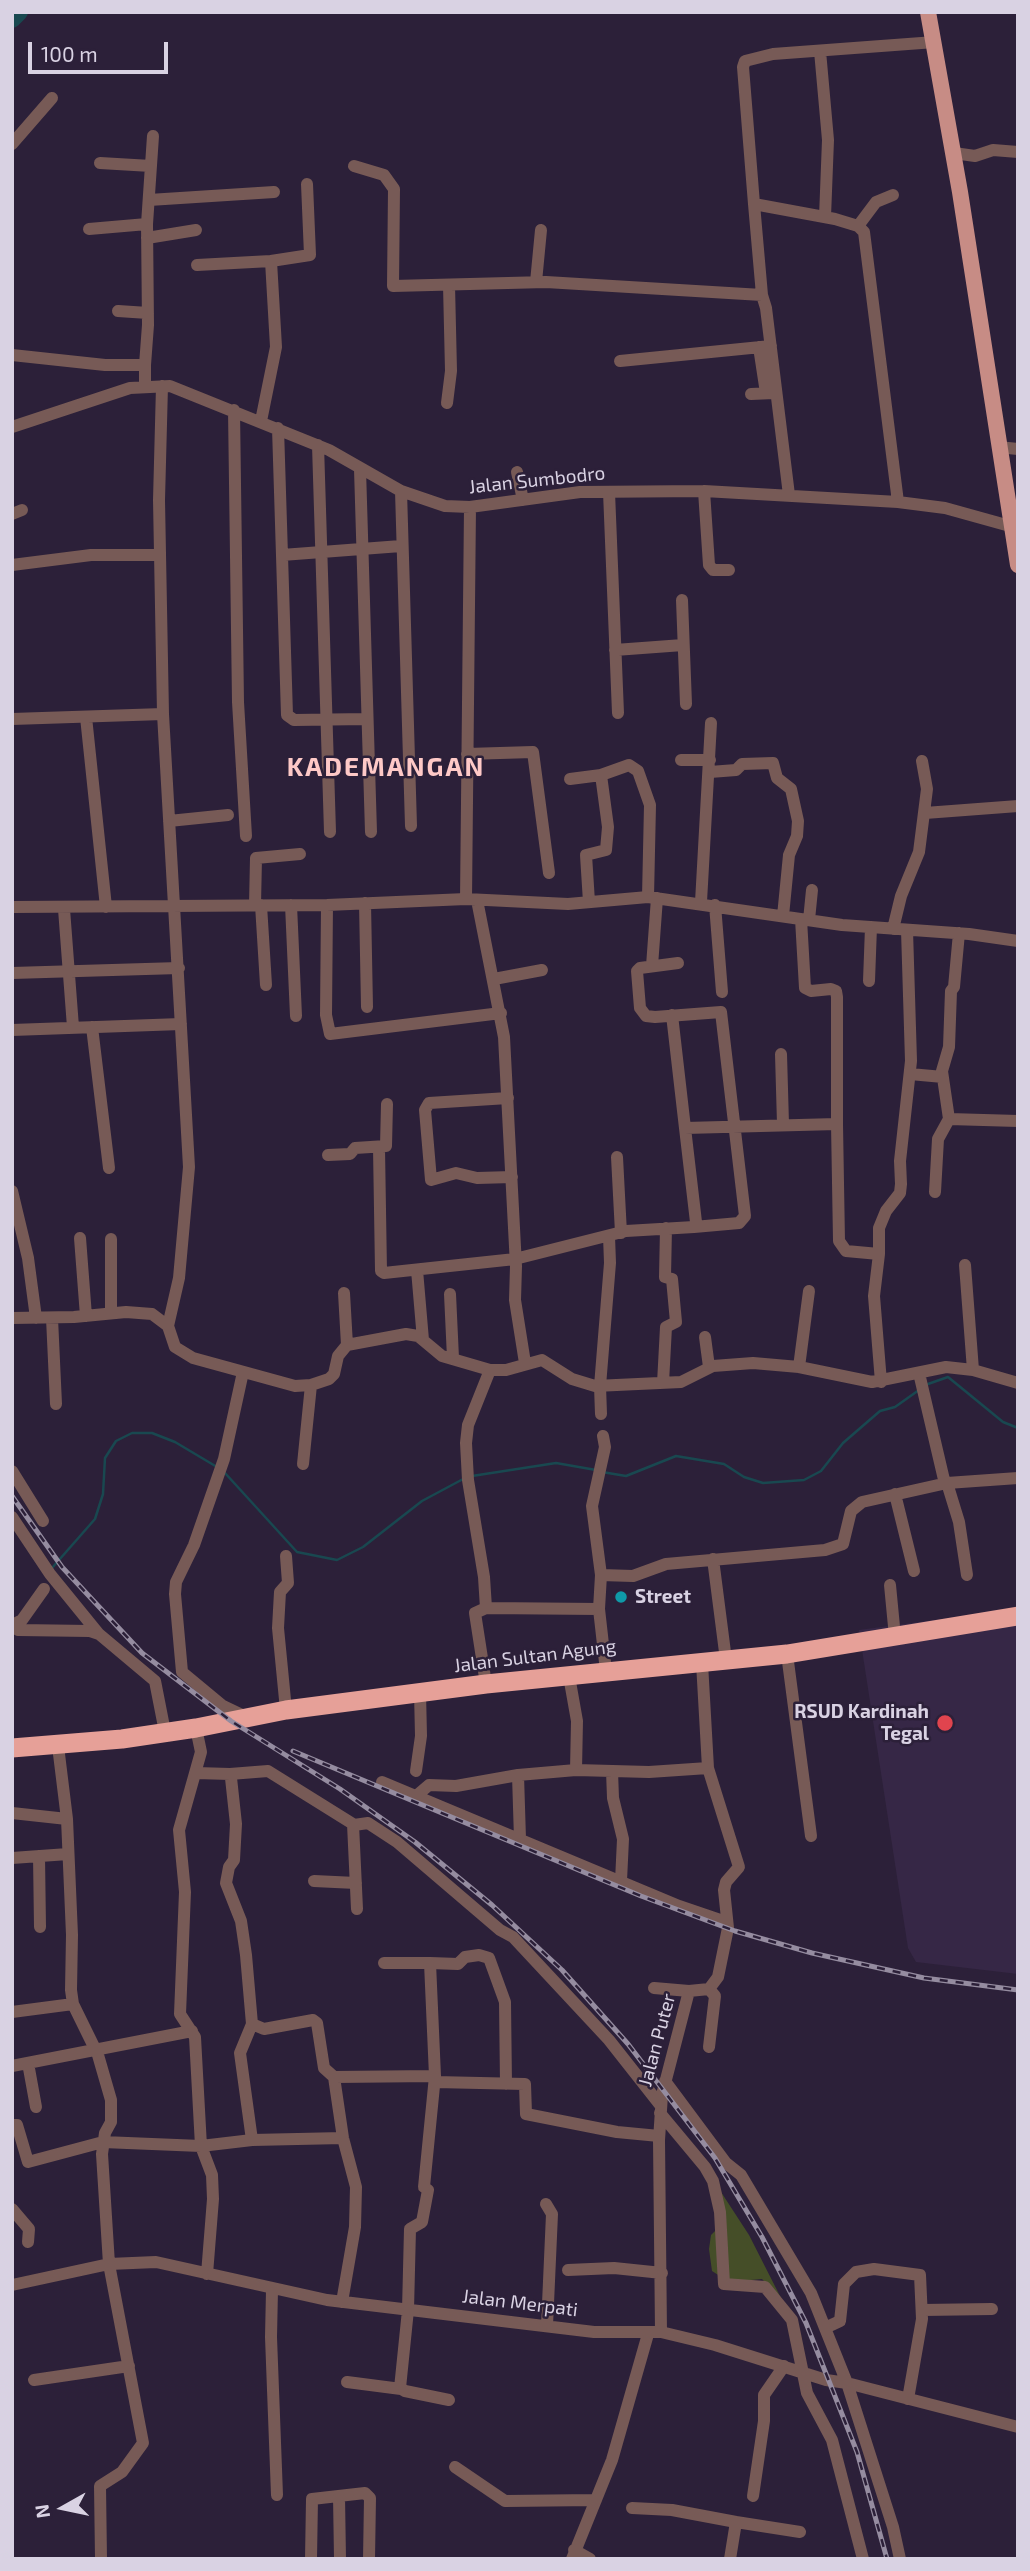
<!DOCTYPE html>
<html>
<head>
<meta charset="utf-8">
<style>
  body { margin:0 }
  #map { position:relative; width:1030px; height:2571px; overflow:hidden; background:#2c2039; font-family:"Exo 2",sans-serif }
  canvas { display:block }
  .frame { position:absolute; inset:0; border:14px solid #d9d2e3; pointer-events:none }
  .north { position:absolute; left:28px; top:2473px; width:70px; height:70px; -webkit-text-stroke:5px #2c2039; paint-order:stroke; rotate:261deg; font-size:19px; font-weight:700; line-height:28px; text-align:center; color:#d9d2e3 }
  .north::after { content:''; display:block; margin:auto; width:24px; height:32px; background:#d9d2e3; clip-path:polygon(50% 0,100% 100%,50% 72%,0 100%) }
  .scale { position:absolute; left:28px; top:42px; width:140px; height:32px; box-sizing:border-box; border:4px solid #d9d2e3; border-top:0; padding-left:9px; font-size:21px; line-height:24px; white-space:nowrap; color:#d9d2e3; -webkit-text-stroke:5px #2c2039; paint-order:stroke }
</style>
</head>
<body>
<div id="map">
<canvas width="1030" height="2571"></canvas>
<div class="frame"></div>
<div class="north">N</div>
<div class="scale">100 m</div>
</div>
<script>
const g = document.querySelector('canvas').getContext('2d');
g.lineJoin = 'round';
function fillPath(path, color) {
  g.fillStyle = color;
  g.fill(path, 'evenodd');
}
function toPath(rows) {
  const path = new Path2D();
  for (const r of rows) {
    path.moveTo(r[0], r[1]);
    for (let i = 2; i < r.length; i += 2) path.lineTo(r[i], r[i + 1]);
  }
  return path;
}
function strokePath(path, color, width, dash) {
  g.strokeStyle = color;
  g.lineWidth = width;
  g.lineCap = dash ? 'butt' : 'round';
  g.setLineDash(dash || []);
  g.stroke(path);
}
function drawText(font, color, halo, rows, align = 'center') {
  g.font = font + ' "Exo 2",sans-serif';
  g.lineWidth = 5;
  g.setLineDash([]);
  g.textBaseline = 'middle';
  g.strokeStyle = halo;
  g.fillStyle = color;
  for (const [text, x, y, turn = 0] of rows) {
    g.save();
    g.translate(x, y);
    g.rotate((+turn || 0) * Math.PI / 180);
    g.textAlign = isNaN(turn) ? turn : align;
    if (halo) g.strokeText(text, 0, 0);
    g.fillText(text, 0, 0);
    g.restore();
  }
}
fillPath(toPath([
  [1018,1609,1018,1974,916,1962,908,1948,859,1630]
]), '#362746');
fillPath(toPath([
  [721,2192,749,2235,782,2300,762,2279,729,2282,712,2271,709,2249,711,2235,718,2228]
]), '#454e28');
strokePath(toPath([
  [928,1384,948,1377,1003,1422,1018,1428],
  [602,1472,626,1476,676,1456,724,1464,744,1477,763,1483,804,1480,821,1471,843,1443,880,1411,895,1407,919,1390],
  [225,1473,297,1552,337,1560,363,1547,422,1501,465,1478],
  [472,1476,556,1463,596,1470],
  [52,1568,95,1519,103,1494,105,1458,116,1441,132,1433,152,1433,175,1442,217,1467]
]), '#194850', 2.5);
strokePath(toPath([
  [12,19,19,12]
]), '#194850', 18);
strokePath(toPath([
  [820,51,828,140,825,217],
  [12,144,52,98],
  [954,153,975,156,993,150,1018,152],
  [100,163,151,166],
  [354,166,384,175,394,189,393,286,546,282,762,295,766,308,789,495],
  [149,200,274,192],
  [754,204,743,67,745,61,773,54,935,42],
  [858,226,876,202,893,195],
  [89,229,147,224],
  [147,238,196,230],
  [197,265,271,261],
  [536,282,541,230],
  [762,295,754,204,835,219,858,226,864,232,898,502],
  [118,311,148,313],
  [759,347,766,393],
  [12,355,105,365,145,365,145,385],
  [620,361,771,346],
  [145,365,148,325,147,224,153,136],
  [162,386,159,500,163,714,189,1167,179,1278,168,1326,175,1347,193,1358,295,1386,311,1385,329,1379,334,1374,338,1356,347,1345,406,1334,418,1336,442,1356,490,1370,506,1370,542,1360,572,1379,595,1386,681,1382,713,1366,753,1363,799,1367,872,1382,946,1367,973,1370,1018,1383],
  [751,394,774,393],
  [447,403,451,371,449,285],
  [234,410,238,702,246,836],
  [261,421,276,347,271,261,310,255,307,184],
  [12,427,130,388,170,386,329,450,401,491,445,506,470,507,580,492,704,491,898,502,945,508,1017,528],
  [278,428,287,715,294,720,367,719],
  [318,445,330,832],
  [998,447,1018,449],
  [360,469,371,832],
  [517,472,523,500],
  [401,491,411,826],
  [704,491,709,565,713,570,729,570],
  [609,492,618,713],
  [12,514,22,510],
  [282,555,401,546],
  [12,565,91,555,159,555],
  [682,600,686,704],
  [615,650,683,645],
  [86,717,106,907],
  [12,719,163,714],
  [467,754,533,752,549,873],
  [681,760,710,760],
  [710,772,736,770,742,764,773,763,777,778,791,789,798,821,797,836,789,855,783,916],
  [570,779,601,775,629,765,638,771,650,805,648,897],
  [925,813,1018,806],
  [169,821,228,815],
  [466,899,470,507],
  [477,900,504,1037,516,1266,515,1300,525,1363],
  [589,902,586,855,606,850,608,827,601,775],
  [701,902,711,723],
  [365,903,367,1007],
  [255,905,256,858,300,854],
  [261,905,266,985],
  [291,905,296,1016],
  [327,905,326,1015,330,1034,501,1013],
  [715,905,722,992],
  [12,907,327,905,466,899,568,904,648,897,842,925,969,934,1018,941],
  [64,909,73,1027],
  [801,919,805,988,811,991,831,989,836,991,837,997,837,1124],
  [809,920,812,890],
  [893,929,901,896,919,852,927,789,922,761],
  [678,963,640,968,637,971,640,1008,646,1016,655,1017,721,1012,745,1216,739,1223,694,1227],
  [652,966,657,898],
  [12,973,179,968],
  [494,979,542,970],
  [869,981,871,927],
  [672,1015,685,1128,837,1124,839,1241,846,1251,879,1254,874,1296,881,1382],
  [92,1027,109,1168],
  [12,1030,181,1024],
  [781,1054,783,1124],
  [910,1074,943,1077],
  [508,1098,429,1103,425,1110,431,1180,456,1173,477,1178,512,1177],
  [949,1119,942,1071,949,1047,951,991,954,987,959,933],
  [379,1148,381,1271,384,1273,515,1259,626,1231,694,1227,696,1222,685,1128],
  [328,1155,350,1154,355,1148,386,1146,387,1104],
  [617,1157,621,1233],
  [12,1191,28,1258,36,1318],
  [935,1192,938,1139,949,1119,1018,1121],
  [80,1238,86,1316],
  [111,1239,111,1313],
  [879,1254,879,1228,886,1211,900,1193,901,1184,900,1161,911,1061,907,930],
  [965,1265,973,1370],
  [417,1270,423,1340],
  [344,1293,347,1345],
  [450,1294,453,1358],
  [12,1318,74,1317,126,1312,152,1314,168,1326],
  [52,1318,56,1404],
  [705,1337,709,1367],
  [799,1367,809,1291],
  [243,1372,224,1459,194,1545,176,1582,175,1594,182,1672,223,1706,246,1717],
  [919,1373,945,1484],
  [663,1383,666,1327,676,1322,672,1279,665,1277,666,1228],
  [601,1414,600,1386,610,1263,609,1236],
  [303,1464,311,1385],
  [12,1471,43,1521],
  [947,1483,959,1522,967,1575],
  [895,1494,914,1571],
  [12,1517,50,1574,98,1633],
  [713,1559,726,1660],
  [601,1575,592,1506,605,1447,603,1436],
  [890,1585,895,1637],
  [486,1608,599,1609],
  [12,1625,22,1620,44,1589],
  [12,1626,18,1630,90,1631,99,1634,155,1681,165,1732],
  [787,1654,811,1836],
  [606,1671,599,1609,601,1575,633,1576,666,1564,825,1550,843,1544,851,1511,862,1502,947,1483,1018,1478],
  [569,1676,577,1721,576,1770,649,1772,708,1768],
  [486,1684,475,1613,486,1608,484,1577,468,1480,466,1443,468,1425,490,1370],
  [286,1710,278,1628,280,1592,288,1583,286,1556],
  [196,1728,201,1752,179,1830,185,1892,180,2014,195,2037,201,2146,212,2175,213,2199,207,2274],
  [58,1746,67,1819,72,1935,71,1990,73,2004,98,2055,111,2100,111,2122,105,2133,102,2154,109,2264,143,2443,122,2472,100,2486,101,2559],
  [416,1771,421,1736,420,1692],
  [612,1771,613,1798,623,1839,621,1881],
  [196,1773,230,1774,231,1778,236,1824,234,1860,229,1867,226,1883,241,1921,246,1955,252,2024,240,2053,252,2140],
  [230,1774,268,1771,353,1824,357,1909],
  [518,1775,520,1839],
  [382,1782,679,1906,726,1922],
  [415,1797,429,1785,456,1786,518,1775,576,1770],
  [12,1813,67,1819],
  [354,1825,368,1823,397,1842,500,1930,513,1937,609,2040,661,2106],
  [39,1856,40,1927],
  [12,1858,68,1854],
  [314,1881,356,1883],
  [384,1963,430,1963],
  [654,1988,689,1991],
  [12,2012,73,2004],
  [252,2024,264,2029,313,2020,317,2023,324,2068,334,2077,343,2138,356,2187,355,2227,342,2302],
  [709,2047,715,1996,709,1989],
  [28,2063,36,2107],
  [12,2066,192,2031],
  [334,2077,435,2076],
  [665,2081,726,2163,741,2175,811,2293,847,2383,893,2527,900,2559],
  [435,2082,525,2084,526,2114,617,2132,659,2136],
  [660,2113,705,2167,713,2181,720,2212,724,2284,765,2287,792,2320,807,2393,832,2440,863,2559],
  [12,2125,17,2125,28,2162,103,2142,201,2146,252,2140,343,2138],
  [546,2204,552,2214,547,2326],
  [12,2209,29,2229,28,2242],
  [568,2270,614,2268,662,2273],
  [12,2285,109,2264,156,2262,327,2300,594,2332,661,2332,715,2345,826,2380,847,2383,1018,2427],
  [272,2290,271,2337,277,2495],
  [923,2310,992,2309],
  [825,2328,840,2321,844,2284,856,2272,874,2269,920,2275,922,2319,908,2399],
  [661,2332,659,2140,662,2095,689,1991,709,1989,718,1977,728,1928,724,1890,726,1882,739,1867,708,1768,702,1663],
  [34,2380,129,2366],
  [347,2382,401,2389],
  [449,2400,405,2391,400,2388,408,2310,410,2229,422,2222,428,2190,424,2187,435,2076,430,1963,458,1964,465,1957,479,1955,489,1958,505,2002,506,2084],
  [455,2467,505,2501,596,2500],
  [339,2496,340,2559],
  [753,2496,764,2421,764,2395,784,2366],
  [632,2508,672,2510,736,2522,730,2559],
  [736,2522,800,2532],
  [574,2550,590,2559],
  [311,2559,312,2499,365,2493,370,2498,369,2559],
  [572,2559,612,2460,648,2334]
]), '#775a56', 12);
strokePath(toPath([
  [928,12,960,192,1018,565]
]), '#c78c85', 16);
strokePath(toPath([
  [12,1748,122,1739,196,1728,286,1710,486,1684,787,1654,1018,1616]
]), '#e6a098', 19);
const rail = toPath([
  [12,1496,62,1567,142,1653,231,1721,340,1789,415,1842,492,1905,562,1970,628,2044,715,2158,762,2237,806,2323,857,2452,887,2559],
  [293,1751,641,1896,735,1931,812,1953,924,1978,1018,1990]
]);
strokePath(rail, '#958ca0', 5);
strokePath(rail, '#2c2039', 2.5, [8]);
for (const [x, y, r, color] of [
  [621,1597,7,"#0f9aa8"],
  [945,1723,9,"#e0444e"]
]) {
  const dot = new Path2D();
  dot.arc(x, y, r, 0, 2 * Math.PI);
  g.fillStyle = color;
  g.fill(dot);
  strokePath(dot, '#2c2039', 2.5);
}
drawText('19px', '#d9d2e3', '#2c2039', [
  ["Jalan Sumbodro",537,480,-6],
  ["Jalan Sultan Agung",535,1656,-7],
  ["Jalan Puter",657,2040,-75],
  ["Jalan Merpati",520,2303,7]
]);
drawText('bold 19px', '#d9d2e3', '#2c2039', [
  ["Street",635,1597],
  ["RSUD Kardinah",929,1712,"right"],
  ["Tegal",929,1734,"right"]
], 'left');
g.letterSpacing = '2px';
drawText('bold 26px', '#fec9c7', '#2c2039', [
  ["KADEMANGAN",386,767]
]);
g.letterSpacing = '0px';
</script>
</body>
</html>
